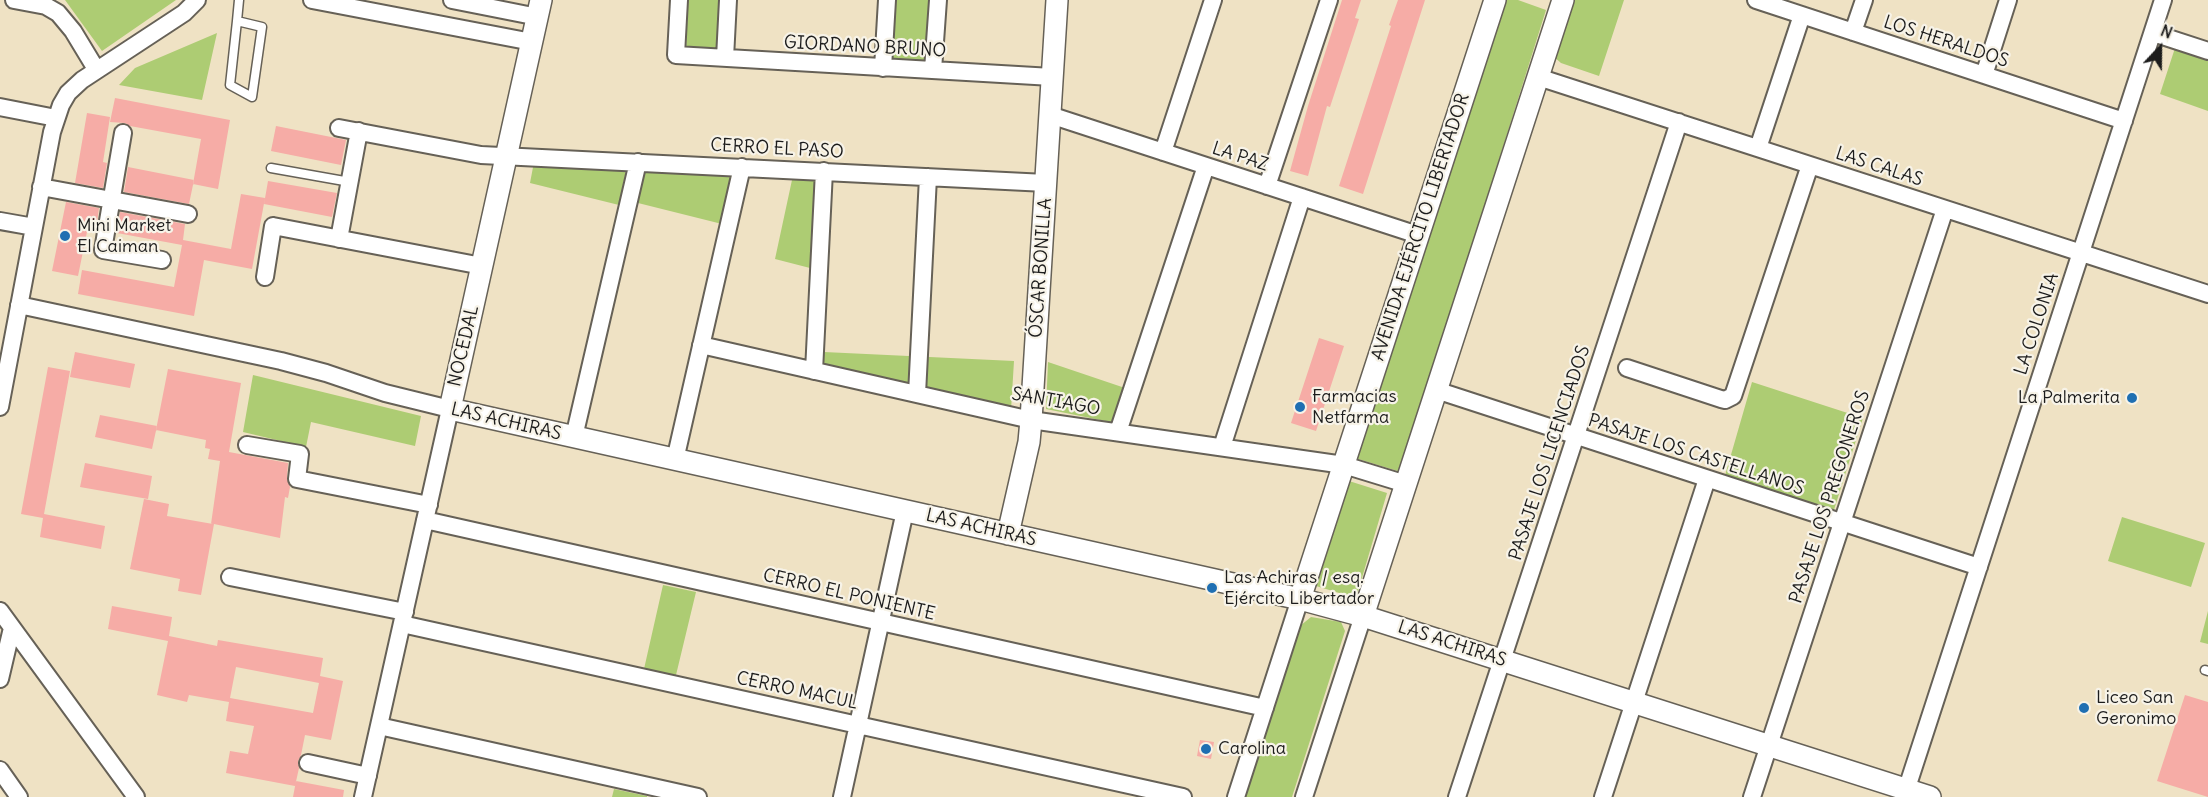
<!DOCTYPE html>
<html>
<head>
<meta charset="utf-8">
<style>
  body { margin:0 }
  #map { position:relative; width:2208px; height:797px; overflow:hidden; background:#efe2c4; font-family:Delius,sans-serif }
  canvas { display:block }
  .north { position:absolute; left:2130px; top:18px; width:60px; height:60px; -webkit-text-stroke:4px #f7f3e8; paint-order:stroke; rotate:22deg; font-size:16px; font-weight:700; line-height:24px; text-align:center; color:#1c1c1c }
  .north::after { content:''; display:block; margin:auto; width:21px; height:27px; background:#1c1c1c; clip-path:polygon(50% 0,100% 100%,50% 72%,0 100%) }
</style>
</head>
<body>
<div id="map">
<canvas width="2208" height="797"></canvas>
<div class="north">N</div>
</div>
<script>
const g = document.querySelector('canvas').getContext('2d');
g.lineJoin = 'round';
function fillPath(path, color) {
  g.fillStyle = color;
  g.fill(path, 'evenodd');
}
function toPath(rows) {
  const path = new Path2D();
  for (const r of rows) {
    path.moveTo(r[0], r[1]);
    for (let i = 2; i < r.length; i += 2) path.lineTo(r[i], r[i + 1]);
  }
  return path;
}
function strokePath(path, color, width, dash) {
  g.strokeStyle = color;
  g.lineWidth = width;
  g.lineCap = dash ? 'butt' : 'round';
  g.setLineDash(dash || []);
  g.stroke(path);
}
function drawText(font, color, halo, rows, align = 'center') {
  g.font = font + ' Delius,sans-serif';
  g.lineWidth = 4.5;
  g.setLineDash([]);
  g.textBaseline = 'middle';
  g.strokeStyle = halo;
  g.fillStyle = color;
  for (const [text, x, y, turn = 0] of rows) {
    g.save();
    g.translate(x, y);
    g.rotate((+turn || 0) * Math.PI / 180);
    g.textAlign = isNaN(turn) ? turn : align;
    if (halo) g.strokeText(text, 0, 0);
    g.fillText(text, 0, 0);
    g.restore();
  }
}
fillPath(toPath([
  [65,0,176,0,102,51],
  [688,0,720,0,718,52,686,52],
  [894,0,929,0,926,59,923,63,896,62,890,55],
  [1506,0,1518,0,1546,10,1401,472,1355,458],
  [1570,0,1624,0,1599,76,1561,63,1553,56],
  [217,33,202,100,119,85,135,68],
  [2175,48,2208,59,2208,111,2160,94],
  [534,162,626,170,619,205,530,183],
  [644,171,733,176,722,224,638,203],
  [792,180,816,180,810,268,775,259],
  [824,352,1014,361,1011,410,823,367],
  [1048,362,1125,388,1115,423,1046,409],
  [253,375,421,416,415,446,311,422,306,447,243,432],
  [1752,382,1863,418,1833,513,1724,479],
  [1349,481,1387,493,1356,598,1316,586],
  [2122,517,2205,543,2191,587,2108,561],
  [663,585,696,592,676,675,644,669],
  [2208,611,2208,644,2200,642],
  [1311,617,1341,622,1345,631,1292,797,1245,797,1300,626],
  [614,789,647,796,647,797,612,797]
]), '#adcc73');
fillPath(toPath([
  [1342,0,1361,0,1355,18,1359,19,1330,107,1327,106,1308,176,1290,171,1308,106],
  [1398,0,1425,0,1363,194,1339,186,1391,26,1389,25],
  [115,98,230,120,218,189,193,184,201,139,130,126,125,123,110,122],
  [87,113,110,117,103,162,107,163,103,188,75,183],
  [276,126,346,140,341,165,271,151],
  [128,167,194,180,189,204,124,192],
  [268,181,337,193,332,217,264,204],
  [241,194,265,198,252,269,204,260,194,316,78,294,82,270,174,287,182,245,117,233,120,212,185,224,183,240,231,249],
  [66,202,99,208,96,229,88,227,78,276,52,271],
  [1319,338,1344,346,1316,431,1291,423],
  [75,352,135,364,130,388,70,377],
  [48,367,70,371,44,514,105,526,101,549,40,537,43,518,21,514],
  [168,369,241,383,229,452,288,463,287,478,290,487,288,498,285,497,280,538,214,524,201,595,178,591,180,579,130,569,144,499,169,504,167,516,213,524,211,524,220,461,208,459,210,449,205,448,206,440,156,430],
  [100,415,157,426,152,449,95,437],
  [85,463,152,476,148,499,80,487],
  [112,606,172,617,169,636,217,646,218,640,323,658,320,676,343,681,331,740,305,735,301,755,298,761,299,768,295,786,226,773,230,751,248,754,254,726,226,721,229,702,189,695,187,702,157,695,168,641,108,629],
  [236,667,319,683,313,713,230,698],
  [2185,695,2208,702,2208,797,2157,781],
  [1200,740,1214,742,1211,759,1197,756],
  [296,781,344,790,343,797,293,797]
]), '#f6aca6');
const service = toPath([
  [237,21,262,27,252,97,230,85,237,21,239,0],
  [271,168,350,182],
  [2205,670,2208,671]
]);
const minor = toPath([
  [14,0,46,6,58,13,73,31,96,69],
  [312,0,532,42],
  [452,0,538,17],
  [679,0,676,55,1052,77],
  [1756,0,2124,121],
  [1853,32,1864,0],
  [2153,33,2208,51],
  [725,58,728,0],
  [883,68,887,0],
  [933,70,938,0],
  [1984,75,2008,0],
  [1538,77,2208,294],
  [0,107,56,118],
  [1050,115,1418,235],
  [339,128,481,155,1046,183],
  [123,133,103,250,162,260],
  [1758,148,1802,15],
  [1163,152,1213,0],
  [1267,186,1329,0],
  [41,187,188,214],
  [0,221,34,227],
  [339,239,359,131],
  [265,277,273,226,482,266],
  [19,305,281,361,326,373,385,393,450,409,363,797],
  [701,345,1031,420,1344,465,1406,484],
  [1627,368,1721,399,1725,400,1733,396,1810,165],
  [814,371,824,171],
  [1436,390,1979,567],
  [917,394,928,177],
  [0,407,52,132,61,105,68,93,82,80,184,13,197,0],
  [1118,432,1206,166],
  [574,437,638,162],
  [247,445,300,454,297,479,429,505],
  [1222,447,1302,197],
  [675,460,742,167],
  [425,520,1265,708],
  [230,577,405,612],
  [0,611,136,797],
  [402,624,1183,797],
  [0,679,12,628],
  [379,726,698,797],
  [308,763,368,776],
  [0,770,19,797],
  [842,797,905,511],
  [1236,797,1300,599],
  [1304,797,1363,616],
  [1457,797,1679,122],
  [1603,797,1707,479],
  [1752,797,1945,209],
  [1904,797,2163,0]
]);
const tertiary = toPath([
  [541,0,450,409,1300,599,1363,616,1930,797],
  [1008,534,1029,442,1031,420,1057,0],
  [1300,599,1495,0],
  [1363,616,1563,0]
]);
strokePath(service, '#666157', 11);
strokePath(minor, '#666157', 20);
strokePath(tertiary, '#666157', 24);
strokePath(service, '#fff', 8);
strokePath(minor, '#fff', 16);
strokePath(tertiary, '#fff', 21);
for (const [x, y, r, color] of [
  [65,236,6,"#1f6fb2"],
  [2132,398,6,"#1f6fb2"],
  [1300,407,6,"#1f6fb2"],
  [1212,588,6,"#1f6fb2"],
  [2084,708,6,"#1f6fb2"],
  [1206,749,6,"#1f6fb2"]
]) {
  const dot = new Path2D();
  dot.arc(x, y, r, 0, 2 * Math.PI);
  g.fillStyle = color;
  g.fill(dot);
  strokePath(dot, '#f7f3e8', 2);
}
drawText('18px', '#1c1c1c', '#f7f3e8', [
  ["LOS HERALDOS",1946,42,18],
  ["GIORDANO BRUNO",865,47,3],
  ["CERRO EL PASO",777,149,3],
  ["LA PAZ",1240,157,18],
  ["LAS CALAS",1879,167,18],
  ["AVENIDA EJÉRCITO LIBERTADOR",1421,227,-72],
  ["ÓSCAR BONILLA",1041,268,-86],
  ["LA COLONIA",2037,324,-72],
  ["NOCEDAL",464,346,-77],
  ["SANTIAGO",1056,402,10],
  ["LAS ACHIRAS",506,422,13],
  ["PASAJE LOS LICENCIADOS",1550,453,-72],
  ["PASAJE LOS CASTELLANOS",1696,455,18],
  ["PASAJE LOS PREGONEROS",1830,497,-72],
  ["LAS ACHIRAS",981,528,13],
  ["CERRO EL PONIENTE",849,595,13],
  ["LAS ACHIRAS",1452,644,18],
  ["CERRO MACUL",797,691,12]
]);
drawText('18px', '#1c1c1c', '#f7f3e8', [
  ["Mini Market",77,226],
  ["El Caiman",77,247],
  ["Farmacias",1312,397],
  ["Netfarma",1312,418],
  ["La Palmerita",2120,398,"right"],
  ["Las Achiras / esq.",1224,578],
  ["Ejército Libertador",1224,599],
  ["Liceo San",2096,698],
  ["Geronimo",2096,719],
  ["Carolina",1218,749]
], 'left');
</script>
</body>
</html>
